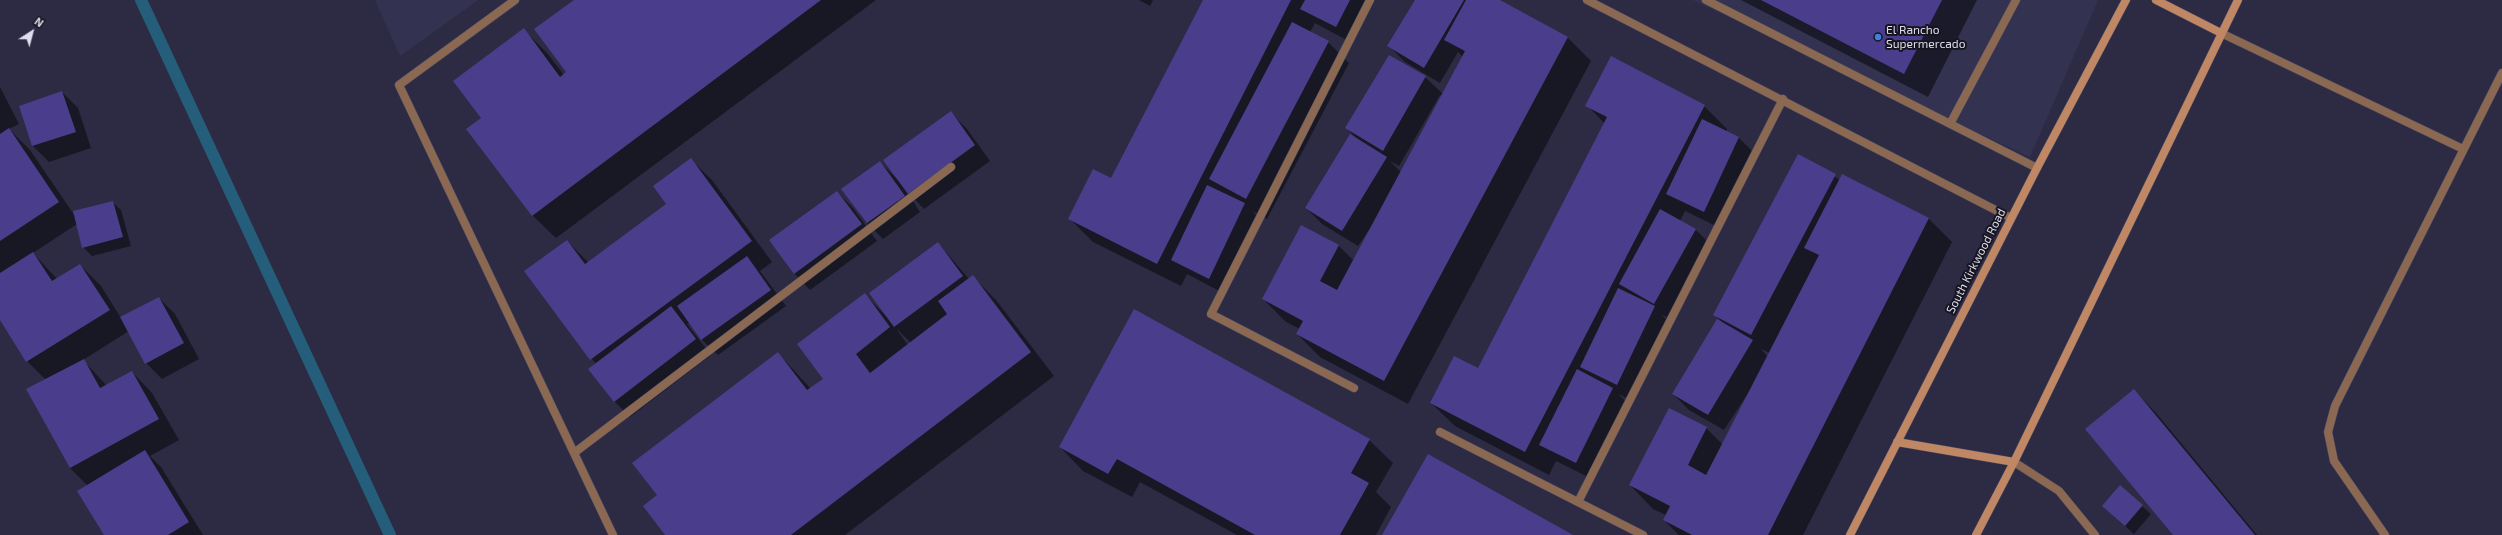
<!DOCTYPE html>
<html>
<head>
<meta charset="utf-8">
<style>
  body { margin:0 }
  #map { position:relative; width:2502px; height:535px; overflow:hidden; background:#2d2b44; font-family:"Exo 2",sans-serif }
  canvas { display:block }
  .north { position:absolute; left:12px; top:12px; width:40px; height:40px; -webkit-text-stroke:3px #161520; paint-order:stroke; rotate:36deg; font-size:11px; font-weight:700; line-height:16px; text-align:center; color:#dfdeef }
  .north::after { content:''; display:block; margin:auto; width:14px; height:18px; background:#dfdeef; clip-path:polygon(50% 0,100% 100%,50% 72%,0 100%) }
</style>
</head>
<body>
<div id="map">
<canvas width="2502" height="535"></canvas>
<div class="north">N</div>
</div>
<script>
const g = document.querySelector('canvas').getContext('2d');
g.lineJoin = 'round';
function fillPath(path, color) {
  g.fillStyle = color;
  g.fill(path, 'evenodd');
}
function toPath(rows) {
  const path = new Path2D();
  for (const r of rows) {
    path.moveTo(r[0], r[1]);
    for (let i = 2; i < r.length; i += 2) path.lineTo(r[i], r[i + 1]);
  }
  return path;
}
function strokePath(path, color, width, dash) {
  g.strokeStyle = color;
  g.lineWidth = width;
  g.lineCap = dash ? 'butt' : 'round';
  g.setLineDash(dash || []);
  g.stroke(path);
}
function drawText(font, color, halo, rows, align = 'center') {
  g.font = font + ' "Exo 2",sans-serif';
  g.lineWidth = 4;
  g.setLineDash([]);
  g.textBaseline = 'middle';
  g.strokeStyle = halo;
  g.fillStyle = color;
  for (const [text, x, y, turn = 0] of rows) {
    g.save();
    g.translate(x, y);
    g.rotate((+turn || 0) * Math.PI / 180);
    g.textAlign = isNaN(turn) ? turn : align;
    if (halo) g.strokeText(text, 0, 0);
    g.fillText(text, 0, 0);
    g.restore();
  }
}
fillPath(toPath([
  [375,0,478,0,400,56],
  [1693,0,2098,0,2030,157]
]), '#343251');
fillPath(toPath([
  [575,0,876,0,556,238,532,215,482,118,524,30,547,53,564,75,567,72],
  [1139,0,1153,0,1150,6],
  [1204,0,1374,0,1352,43,1315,23,1310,32,1328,42,1349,63,1267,219,1252,211,1261,220,1225,294,1187,274,1181,286,1093,242,1069,218,1112,180],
  [1416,0,1498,0,1567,37,1591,61,1408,404,1320,357,1297,334,1300,329,1286,322,1263,299,1338,245,1354,261,1375,221,1358,246,1322,224,1306,208,1357,139,1347,128,1389,56,1425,77,1443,94,1463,57,1458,52,1440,83,1405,62,1389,46],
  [1440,95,1442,96,1401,172,1390,161,1399,166],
  [1741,0,1977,0,1928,97],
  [0,87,19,124,9,129,30,150,75,216,112,202,121,210,131,246,92,256,83,247,77,224,33,253,57,279,80,265,101,286,121,318,159,298,175,314,199,359,162,379,146,363,129,331,83,360,107,386,132,372,152,393,179,440,150,456,161,467,203,535,105,535,88,486,70,468,46,380,27,361,0,318],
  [62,92,78,108,91,148,49,162,33,146,20,106],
  [1587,105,1704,106,1727,129,1726,132,1739,138,1755,154,1720,228,1685,211,1680,221,1695,229,1711,245,1670,319,1661,314,1670,323,1633,401,1618,394,1629,404,1592,479,1556,461,1549,475,1455,426,1431,403,1478,370,1605,124],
  [951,113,967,129,990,161,924,209,906,190,920,212,883,239,867,223,842,189,880,162,898,180],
  [1799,155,1840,180,1843,175,1929,219,1952,242,1803,535,1679,535,1664,520,1666,515,1653,509,1630,485,1706,428,1723,445,1754,384,1724,430,1689,410,1673,394,1723,323,1715,315],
  [1761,349,1770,353,1768,357],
  [691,160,712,180,772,262,760,271,786,306,718,355,702,340,690,323,687,324,711,355,630,417,614,401,596,364,526,271,567,241,588,262,667,204],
  [837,192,853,208,877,241,810,290,795,274,771,241],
  [938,243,969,279,972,276,996,300,1054,376,845,535,667,535,658,496,778,353,811,389,824,379,864,294,885,315],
  [897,330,898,330,911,343,908,345],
  [2134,390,2157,414,2257,535,2174,535],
  [1369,440,1393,463,1376,492,1391,507,1376,535,1237,535,1140,482,1132,497,1083,471,1060,447],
  [2103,506,2142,506,2151,514,2134,534]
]), '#0007');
strokePath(toPath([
  [141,0,390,535]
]), '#255e7a', 12);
fillPath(toPath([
  [574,0,821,0,532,216,466,129,481,118,453,81,524,28,560,77,566,72,534,29],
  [1203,0,1291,0,1157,264,1068,219,1093,169,1111,178],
  [1305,0,1350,0,1336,27,1300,9],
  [1415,0,1464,0,1424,68,1387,46],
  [1466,0,1500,0,1568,37,1384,381,1296,334,1303,321,1262,299,1301,225,1339,245,1320,281,1337,290,1465,51,1444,40],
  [1761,0,1942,0,1904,74],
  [1292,22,1329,41,1246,199,1209,179],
  [1389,55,1426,76,1383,151,1345,128],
  [1611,56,1705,105,1525,452,1430,403,1454,356,1478,368,1607,117,1585,106],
  [62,91,76,132,32,146,19,106],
  [951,111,975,145,908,194,883,160],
  [1702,119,1739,137,1704,212,1666,194],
  [9,128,59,202,0,241,0,134],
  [1350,134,1387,157,1342,231,1305,208],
  [1798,154,1836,174,1751,335,1713,315],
  [691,158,752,241,590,360,524,271,567,240,585,264,666,204,653,186],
  [880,161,905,196,867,223,841,189],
  [1842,174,1929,218,1768,535,1692,535,1663,520,1670,506,1629,485,1669,408,1707,427,1688,465,1706,475,1819,255,1804,248],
  [1207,185,1245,203,1209,279,1171,260],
  [837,191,862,224,794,274,769,240],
  [113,201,123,237,82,248,73,211],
  [1660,209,1696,229,1654,304,1619,284],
  [938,242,963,276,894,327,869,293],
  [33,252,52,281,80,264,110,310,26,362,0,320,0,273],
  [747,256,771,290,701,340,677,306],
  [973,275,1031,352,791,535,665,535,643,506,657,495,632,463,778,352,807,390,823,379,797,344,865,293,890,327,856,354,870,373,947,314,938,301],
  [1618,288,1655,306,1617,385,1580,367],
  [159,297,184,343,145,364,120,317],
  [671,306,696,339,614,402,588,369],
  [1134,309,1370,439,1351,473,1369,483,1340,535,1255,535,1117,459,1108,474,1059,447],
  [1717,319,1753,340,1708,415,1672,394],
  [84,359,100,388,132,371,159,419,70,468,26,389],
  [1577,369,1613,388,1576,463,1539,445],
  [2134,389,2255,535,2173,535,2085,429],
  [145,450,189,522,168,535,104,535,77,491],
  [1428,454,1573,535,1382,535],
  [2120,485,2143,505,2125,526,2102,506]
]), '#4a3e8c');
const lane = toPath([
  [515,0,399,85,613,535],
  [1587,0,2011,218],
  [1706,0,2037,168],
  [2221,33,2463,149],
  [1950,124,2016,0],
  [1354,388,1211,314,1370,0],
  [1440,432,1643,535],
  [574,453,951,167],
  [2014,462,2059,491,2095,535],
  [1578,502,1783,99],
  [2385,535,2334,461,2328,432,2335,406,2502,73]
]);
const secondary = toPath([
  [2156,0,2221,33],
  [1897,442,2014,462],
  [1850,535,2037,168,2126,0],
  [1976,535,2014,462,2238,0]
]);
strokePath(lane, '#49485f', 9);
strokePath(secondary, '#49485f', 9);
strokePath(lane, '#8b6852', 8);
strokePath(secondary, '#bf8764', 8);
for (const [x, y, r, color] of [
  [1878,37,4,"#3f7fe0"]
]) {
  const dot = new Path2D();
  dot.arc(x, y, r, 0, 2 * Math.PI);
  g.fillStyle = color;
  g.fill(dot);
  strokePath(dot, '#161520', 1.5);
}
drawText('12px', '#dfdeef', '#161520', [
  ["El Rancho",1886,30],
  ["Supermercado",1886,44]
], 'left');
drawText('12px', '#dfdeef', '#161520', [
  ["South Kirkwood Road",1976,261,-63]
]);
</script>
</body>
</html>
